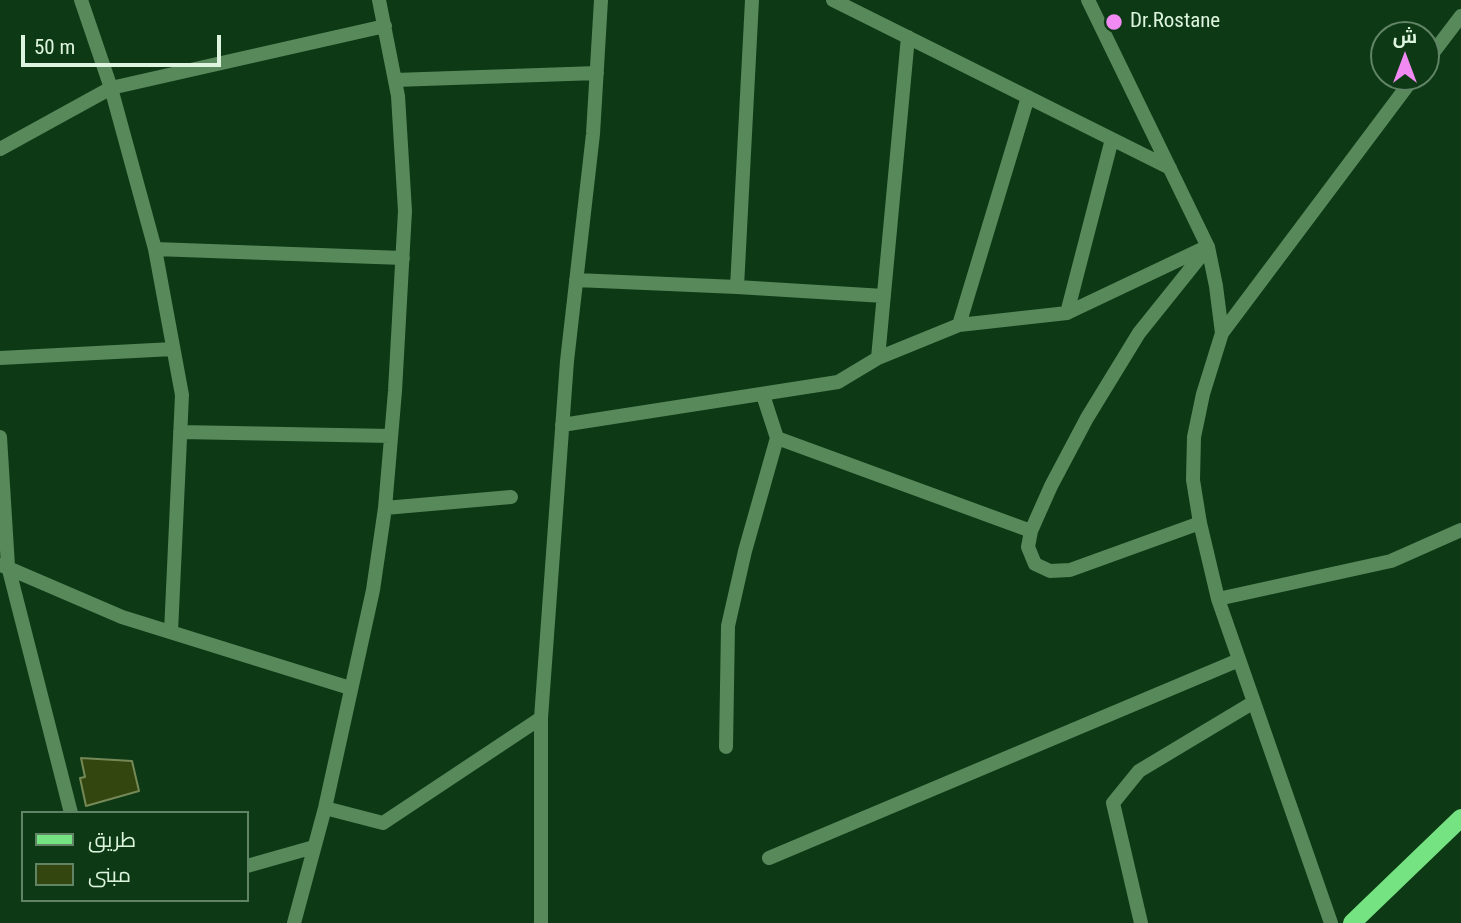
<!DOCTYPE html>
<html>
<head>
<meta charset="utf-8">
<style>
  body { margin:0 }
  #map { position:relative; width:1461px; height:923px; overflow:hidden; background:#0d3915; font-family:"Roboto Condensed",Cairo,sans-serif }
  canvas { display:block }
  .legend { position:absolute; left:21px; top:811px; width:228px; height:91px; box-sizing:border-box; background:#0d3915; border:2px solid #608465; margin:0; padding:9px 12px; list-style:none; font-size:21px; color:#ddf5de }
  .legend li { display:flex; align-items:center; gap:14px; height:35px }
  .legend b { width:35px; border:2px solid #608465 }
  .north { position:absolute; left:1370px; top:21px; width:70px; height:70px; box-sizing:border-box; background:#0d3915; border:2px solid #608465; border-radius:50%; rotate:0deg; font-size:19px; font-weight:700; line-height:28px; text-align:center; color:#ddf5de }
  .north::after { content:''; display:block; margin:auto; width:24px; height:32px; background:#f28af3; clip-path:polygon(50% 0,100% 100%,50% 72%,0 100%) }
  .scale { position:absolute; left:21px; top:35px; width:200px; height:32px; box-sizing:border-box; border:4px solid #ddf5de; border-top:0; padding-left:9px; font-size:21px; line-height:24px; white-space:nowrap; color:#ddf5de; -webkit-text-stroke:5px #0d3915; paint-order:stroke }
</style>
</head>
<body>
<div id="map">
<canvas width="1461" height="923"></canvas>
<ul class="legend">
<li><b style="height:9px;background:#76e383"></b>طريق</li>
<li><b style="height:19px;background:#344610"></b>مبنى</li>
</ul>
<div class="north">ش</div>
<div class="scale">50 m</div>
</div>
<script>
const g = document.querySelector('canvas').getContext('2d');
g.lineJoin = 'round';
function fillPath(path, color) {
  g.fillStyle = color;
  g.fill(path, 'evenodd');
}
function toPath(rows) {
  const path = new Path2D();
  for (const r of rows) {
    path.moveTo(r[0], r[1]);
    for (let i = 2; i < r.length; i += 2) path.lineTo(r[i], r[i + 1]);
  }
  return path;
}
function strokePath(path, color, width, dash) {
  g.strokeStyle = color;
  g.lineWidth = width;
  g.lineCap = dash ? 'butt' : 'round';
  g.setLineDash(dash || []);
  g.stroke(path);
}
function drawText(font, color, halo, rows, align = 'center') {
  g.font = font + ' "Roboto Condensed",sans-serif';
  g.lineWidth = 5;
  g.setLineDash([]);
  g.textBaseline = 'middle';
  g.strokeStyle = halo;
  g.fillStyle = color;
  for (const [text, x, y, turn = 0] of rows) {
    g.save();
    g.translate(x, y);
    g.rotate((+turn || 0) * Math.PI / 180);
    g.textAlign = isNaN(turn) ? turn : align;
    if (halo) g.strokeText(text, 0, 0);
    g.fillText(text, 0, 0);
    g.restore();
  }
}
const building = toPath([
  [81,758,132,761,139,791,86,806,80,778,85,777,81,758]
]);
fillPath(building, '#344610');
strokePath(building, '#758956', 2);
strokePath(toPath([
  [81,0,111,88,155,249,182,395,171,632],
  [752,0,737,287,884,296],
  [833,0,1170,168],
  [1088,0,1208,247,1216,286,1222,333],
  [1426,62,1461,16],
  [395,80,597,73],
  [0,149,111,88,385,26],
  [155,249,403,258],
  [576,280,737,287],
  [1067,313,1202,249],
  [959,325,1067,313,1112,139],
  [0,358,173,349],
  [878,358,959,325,1028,97],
  [763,395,777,438,1031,531,1051,486,1087,418,1139,333,1208,247],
  [562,425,838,382,878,358,908,37],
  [180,432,391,436],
  [0,437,8,566,71,813],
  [385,508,511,497],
  [1031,531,1028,547,1035,564,1050,571,1070,570,1200,523],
  [1,565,122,617,350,688],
  [1218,599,1391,561,1461,530],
  [726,747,728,626,745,551,777,438],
  [325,808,383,823,541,718],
  [769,858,1239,660],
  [247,866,314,847],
  [294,923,325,808,373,590,385,508,395,391,405,211,398,96,379,0],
  [541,923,541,718,567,361,593,134,601,0],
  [1141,923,1113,803,1139,771,1254,702],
  [1331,923,1218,599,1200,523,1193,480,1194,437,1203,394,1222,333,1414,77]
]), '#57895b', 14);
strokePath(toPath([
  [1352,923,1461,818]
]), '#76e383', 18);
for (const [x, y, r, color] of [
  [1114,22,9,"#f28af3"]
]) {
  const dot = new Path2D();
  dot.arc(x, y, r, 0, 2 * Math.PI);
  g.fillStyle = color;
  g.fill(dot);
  strokePath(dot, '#0d3915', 2.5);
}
drawText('21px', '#ddf5de', '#0d3915', [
  ["Dr.Rostane",1130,22]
], 'left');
</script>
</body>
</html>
